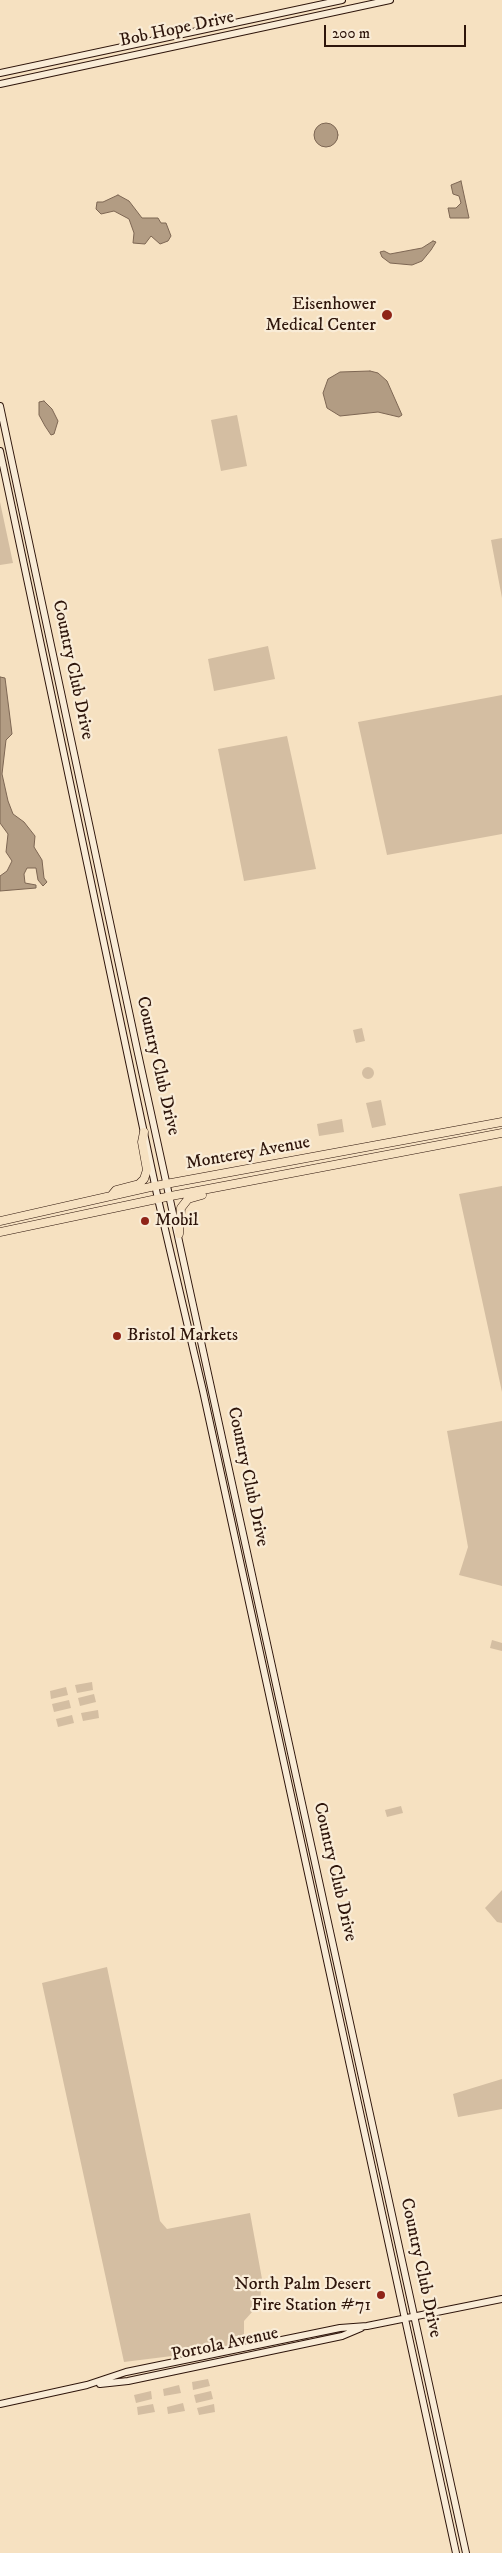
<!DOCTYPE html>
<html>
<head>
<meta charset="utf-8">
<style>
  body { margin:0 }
  #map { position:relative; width:502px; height:2553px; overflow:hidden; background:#f6e1c1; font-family:"IM FELL DW Pica",serif }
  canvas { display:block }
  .scale { position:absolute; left:324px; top:25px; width:142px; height:22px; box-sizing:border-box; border:2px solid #2e150b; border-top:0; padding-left:6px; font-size:15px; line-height:18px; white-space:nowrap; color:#2e150b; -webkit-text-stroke:4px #f9ecd7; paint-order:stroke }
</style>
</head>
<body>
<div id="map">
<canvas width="502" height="2553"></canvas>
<div class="scale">200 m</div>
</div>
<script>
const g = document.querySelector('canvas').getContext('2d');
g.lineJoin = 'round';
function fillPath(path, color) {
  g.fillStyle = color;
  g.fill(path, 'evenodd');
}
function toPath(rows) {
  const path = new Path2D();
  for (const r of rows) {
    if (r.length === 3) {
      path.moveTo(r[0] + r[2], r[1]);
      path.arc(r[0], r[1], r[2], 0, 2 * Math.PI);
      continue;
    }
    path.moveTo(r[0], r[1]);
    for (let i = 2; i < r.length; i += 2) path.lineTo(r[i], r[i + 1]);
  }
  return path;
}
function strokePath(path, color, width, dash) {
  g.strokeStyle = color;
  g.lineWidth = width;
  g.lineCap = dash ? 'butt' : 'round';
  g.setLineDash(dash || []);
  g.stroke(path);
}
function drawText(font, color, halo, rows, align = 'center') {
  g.font = font + ' "IM FELL DW Pica",serif';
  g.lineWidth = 4.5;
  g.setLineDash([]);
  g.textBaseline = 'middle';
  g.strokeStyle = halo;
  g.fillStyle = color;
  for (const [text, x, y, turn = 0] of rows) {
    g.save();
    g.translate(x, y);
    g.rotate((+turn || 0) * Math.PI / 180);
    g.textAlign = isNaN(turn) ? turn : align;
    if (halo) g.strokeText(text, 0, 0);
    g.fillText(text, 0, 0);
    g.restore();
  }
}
fillPath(toPath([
  [237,415,247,466,221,471,211,420],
  [0,502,13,563,0,565],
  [502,538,502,598,491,540],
  [268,646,275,679,214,691,208,659],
  [502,695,502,834,387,855,358,722],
  [287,736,316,869,244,881,218,749],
  [362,1028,365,1041,356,1043,353,1030],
  [368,1073,6],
  [381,1100,386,1125,372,1128,366,1103],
  [342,1119,344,1132,319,1136,317,1124],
  [502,1186,502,1392,459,1194],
  [502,1421,502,1586,459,1575,468,1547,447,1431],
  [492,1640,502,1643,502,1651,490,1648],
  [92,1682,93,1690,77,1693,75,1685],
  [66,1687,68,1695,51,1699,50,1691],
  [94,1694,96,1702,80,1706,78,1698],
  [69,1700,71,1708,54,1712,52,1704],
  [98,1710,99,1718,83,1721,81,1713],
  [72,1715,74,1723,58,1727,56,1719],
  [401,1806,403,1813,387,1817,385,1810],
  [502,1890,502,1923,497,1922,485,1908],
  [107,1967,160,2221,167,2229,250,2213,262,2279,260,2303,244,2321,244,2347,124,2362,42,1983],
  [502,2079,502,2109,458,2117,453,2094],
  [208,2379,210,2386,193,2390,192,2382],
  [179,2385,181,2393,164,2396,163,2389],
  [151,2391,152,2399,136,2403,134,2395],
  [211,2391,213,2399,196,2403,194,2395],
  [183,2403,185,2411,168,2414,167,2407],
  [153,2404,155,2412,138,2415,137,2407],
  [214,2404,215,2412,199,2415,197,2408]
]), '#d4bea2');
const water = toPath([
  [326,135,12],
  [461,181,469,218,450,218,448,208,456,208,461,203,459,196,453,194,451,185,461,181],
  [118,195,129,201,142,218,158,218,161,223,166,223,171,236,168,241,160,244,151,236,145,244,133,243,134,233,129,219,114,211,101,214,96,209,97,202,103,202,118,195],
  [433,241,436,242,431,250,422,261,412,265,390,263,382,257,380,252,384,251,390,254,422,248,433,241],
  [370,371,378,373,387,381,402,415,399,417,378,412,340,416,327,408,323,393,328,379,340,372,370,371],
  [44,401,52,409,58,421,54,434,51,435,45,426,39,415,39,402,44,401],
  [0,677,5,678,12,734,6,740,2,774,8,801,13,814,24,822,35,836,34,847,42,860,44,878,47,882,43,886,38,880,36,868,27,868,24,874,25,883,36,885,36,888,0,891,0,876,7,871,12,861,6,852,8,834,0,823,0,677]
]);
fillPath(water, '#b29c83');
strokePath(water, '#7d6653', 1);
const secondary = toPath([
  [0,73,342,0],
  [0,84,390,0],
  [0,406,137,1049,466,2553],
  [0,451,158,1199,203,1391,456,2553],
  [100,2384,128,2381,285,2348,342,2336,361,2328],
  [0,2404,87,2385,126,2372,340,2328,367,2326,502,2299]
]);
const primary = toPath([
  [111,1196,116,1190,139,1184,144,1179,147,1170,142,1142,144,1132],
  [0,1221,155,1186,502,1122],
  [0,1232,171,1196,502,1133],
  [179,1234,181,1208,188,1199,202,1195]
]);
strokePath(secondary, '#2e150b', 8);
strokePath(primary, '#2e150b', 9);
strokePath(secondary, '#f9ecd7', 6);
strokePath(primary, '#f6e1c1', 8);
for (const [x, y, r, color] of [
  [387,315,6,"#8f2418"],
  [145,1221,5,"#8f2418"],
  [117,1336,5,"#8f2418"],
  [381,2295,5,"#8f2418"]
]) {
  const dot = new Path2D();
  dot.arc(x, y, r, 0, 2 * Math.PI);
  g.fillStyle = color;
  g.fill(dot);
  strokePath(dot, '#f9ecd7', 2);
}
drawText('18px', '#2e150b', '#f9ecd7', [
  ["Bob Hope Drive",177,30,-12],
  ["Country Club Drive",72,670,78],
  ["Country Club Drive",157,1066,77],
  ["Monterey Avenue",248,1154,-10],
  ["Country Club Drive",247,1477,78],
  ["Country Club Drive",334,1872,77],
  ["Country Club Drive",420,2268,78],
  ["Portola Avenue",225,2345,-12]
]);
drawText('18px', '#2e150b', '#f9ecd7', [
  ["Eisenhower",376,305],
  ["Medical Center",376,326],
  ["Mobil",155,1221,"left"],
  ["Bristol Markets",127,1336,"left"],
  ["North Palm Desert",371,2285],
  ["Fire Station #71",371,2306]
], 'right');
</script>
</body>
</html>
